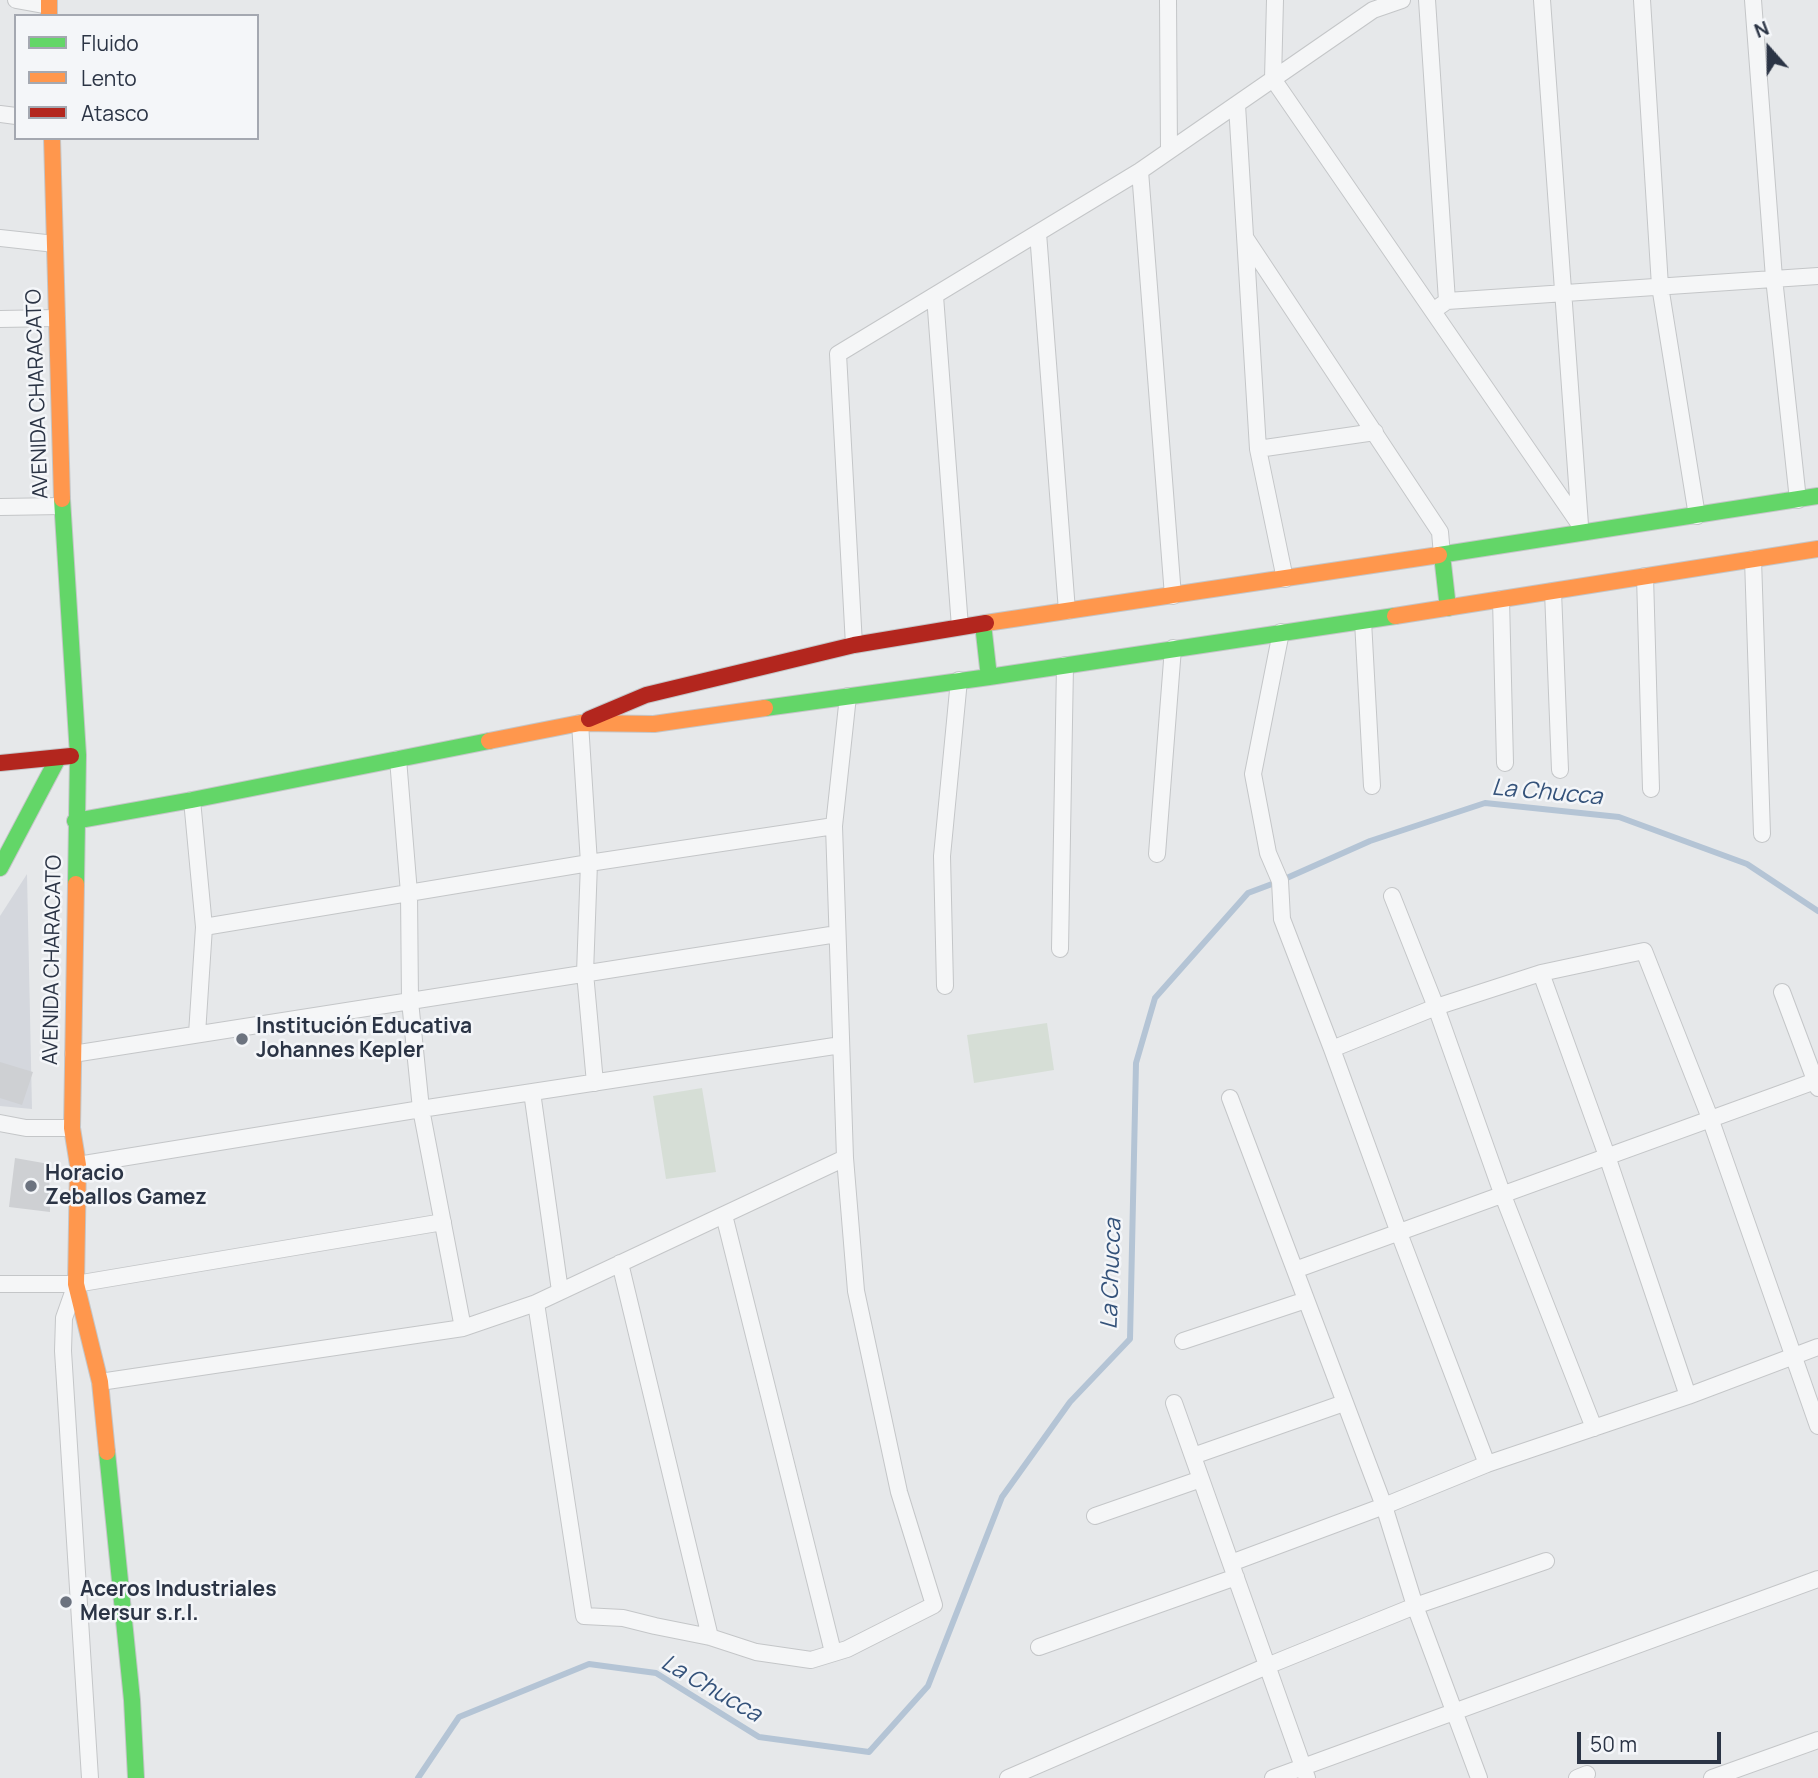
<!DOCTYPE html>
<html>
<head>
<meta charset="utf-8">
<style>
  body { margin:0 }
  #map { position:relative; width:1818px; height:1778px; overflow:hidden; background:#e6e8ea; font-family:Manrope,sans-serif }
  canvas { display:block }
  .legend { position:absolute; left:14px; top:14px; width:245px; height:126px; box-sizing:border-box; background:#f4f6f9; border:2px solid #a4a8b1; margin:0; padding:9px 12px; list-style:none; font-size:21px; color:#2b3445 }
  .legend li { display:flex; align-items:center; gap:14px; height:35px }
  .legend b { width:35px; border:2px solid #a4a8b1 }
  .north { position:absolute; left:1734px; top:14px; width:70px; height:70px; -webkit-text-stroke:5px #f4f6f9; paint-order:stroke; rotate:339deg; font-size:19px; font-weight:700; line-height:28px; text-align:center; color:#2b3445 }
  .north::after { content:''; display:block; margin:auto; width:24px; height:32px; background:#2b3445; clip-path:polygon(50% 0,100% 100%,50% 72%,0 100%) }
  .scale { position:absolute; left:1577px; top:1732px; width:144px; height:32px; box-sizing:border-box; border:4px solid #2b3445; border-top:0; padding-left:9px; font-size:21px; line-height:24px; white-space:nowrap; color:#2b3445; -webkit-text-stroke:5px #f4f6f9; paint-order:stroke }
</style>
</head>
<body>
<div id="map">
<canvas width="1818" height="1778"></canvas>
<ul class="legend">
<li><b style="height:9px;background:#63d668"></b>Fluido</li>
<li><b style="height:9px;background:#ff974d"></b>Lento</li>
<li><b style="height:9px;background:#b3261e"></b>Atasco</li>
</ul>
<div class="north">N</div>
<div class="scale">50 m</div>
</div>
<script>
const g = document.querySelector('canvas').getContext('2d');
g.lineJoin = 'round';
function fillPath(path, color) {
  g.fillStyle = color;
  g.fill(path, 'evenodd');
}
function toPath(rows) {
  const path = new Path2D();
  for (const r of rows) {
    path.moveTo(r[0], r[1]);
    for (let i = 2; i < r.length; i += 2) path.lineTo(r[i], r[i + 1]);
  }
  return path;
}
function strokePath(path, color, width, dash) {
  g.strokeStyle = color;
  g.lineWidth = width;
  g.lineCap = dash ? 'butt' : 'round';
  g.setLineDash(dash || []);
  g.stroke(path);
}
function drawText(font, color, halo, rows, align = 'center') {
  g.font = font + ' Manrope,sans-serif';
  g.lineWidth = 5;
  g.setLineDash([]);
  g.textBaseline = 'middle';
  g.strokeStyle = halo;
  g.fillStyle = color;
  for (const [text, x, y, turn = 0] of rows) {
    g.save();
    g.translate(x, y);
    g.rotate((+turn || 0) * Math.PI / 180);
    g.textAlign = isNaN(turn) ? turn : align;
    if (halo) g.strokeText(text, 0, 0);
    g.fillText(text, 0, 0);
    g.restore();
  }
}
fillPath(toPath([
  [27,874,32,1109,0,1106,0,916]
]), '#d4d7dd');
fillPath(toPath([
  [1047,1023,1054,1070,974,1083,967,1035],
  [702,1088,716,1172,666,1179,653,1096]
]), '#d6ded6');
strokePath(toPath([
  [418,1778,459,1717,589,1664,656,1673,759,1737,869,1752,928,1686,1002,1497,1070,1402,1130,1339,1136,1063,1155,998,1248,893,1280,881,1370,841,1485,803,1619,817,1747,864,1818,911]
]), '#b4c4d5', 6);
fillPath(toPath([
  [0,1062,33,1072,22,1105,0,1098],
  [15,1158,49,1164,50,1212,9,1207]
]), '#ced0d3');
const street = toPath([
  [16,0,49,6],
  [1168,0,1169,151],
  [1275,0,1273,79,1580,525],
  [1427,0,1447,301],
  [1542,0,1580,525],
  [1642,0,1660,286,1697,516],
  [1753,0,1774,278,1798,500],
  [1237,105,1258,449,1285,579],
  [0,114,16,116],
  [1140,171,1173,596],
  [1038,233,1067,611],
  [0,238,55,244],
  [1246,239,1440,532,1442,555],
  [935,296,960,627],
  [1433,311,1447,301,1818,276],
  [0,319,57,318],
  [1258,449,1375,432],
  [0,507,62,506],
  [1753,559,1762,834],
  [1645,576,1651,789],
  [1553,591,1560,770],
  [1501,599,1505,763],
  [1363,621,1372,786],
  [1281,632,1253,774,1268,853,1280,881,1282,919,1332,1049,1399,1233,1487,1464],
  [854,645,838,354,1140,171,1373,10,1402,0],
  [580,723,589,863,585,973,595,1083],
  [398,759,409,893,410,1001,421,1109,463,1328],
  [192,800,204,927,197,1034],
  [1157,854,1173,648],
  [1392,896,1436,1007,1502,1193,1594,1428],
  [204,927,589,863,834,826],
  [1060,949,1065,665],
  [1541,973,1607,1156,1688,1396],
  [945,986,942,856,959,680],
  [1782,992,1818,1088],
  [1332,1049,1436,1007,1541,973,1644,951,1710,1118,1818,1426],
  [73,1054,837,934],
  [532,1092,560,1291],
  [1230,1098,1384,1506,1415,1606,1479,1778],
  [0,1123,26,1128,72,1128],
  [78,1165,421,1109,841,1045],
  [724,1215,833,1652],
  [620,1263,710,1637],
  [1295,1270,1818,1080],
  [0,1284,76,1284,443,1222],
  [76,1284,64,1318,63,1351,90,1778],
  [536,1303,584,1616,623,1618,655,1626,710,1637,756,1652,811,1660,847,1649,934,1605,899,1492,856,1291,845,1158,834,826,848,696],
  [1183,1341,1306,1300],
  [100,1382,463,1328,536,1303,845,1158],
  [1174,1403,1307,1778],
  [1193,1456,1344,1403],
  [1095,1516,1201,1479],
  [1231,1563,1384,1506,1487,1464,1688,1396,1818,1347],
  [1039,1647,1236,1577],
  [1008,1778,1267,1666,1415,1606,1546,1561],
  [1273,1778,1818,1579],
  [1577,1778,1587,1774],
  [1712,1778,1818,1740]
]);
const fast = toPath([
  [62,499,78,755,76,884],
  [1439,555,1818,496],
  [1442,555,1448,608],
  [983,624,989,677],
  [765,708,989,677,1395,616],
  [75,821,192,800,489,741],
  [0,868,58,758],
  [107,1452,132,1700,136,1778]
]);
const slow = toPath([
  [49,0,49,16],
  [52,138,62,499],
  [1395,616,1818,549],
  [986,623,1439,555],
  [489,741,580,723,654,724,765,708],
  [76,884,72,1128,78,1165,76,1284,100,1382,107,1452]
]);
const jam = toPath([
  [589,719,646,695,854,645,986,623],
  [0,763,71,756]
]);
strokePath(street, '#c4c6c8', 18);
strokePath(fast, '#c4c6c8', 18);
strokePath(slow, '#c4c6c8', 18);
strokePath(jam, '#c4c6c8', 18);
strokePath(street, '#f5f6f7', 16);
strokePath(fast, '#63d668', 16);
strokePath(slow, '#ff974d', 16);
strokePath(jam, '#b3261e', 16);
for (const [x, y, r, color] of [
  [242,1039,7,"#6c737f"],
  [31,1186,7,"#6c737f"],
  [66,1602,7,"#6c737f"]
]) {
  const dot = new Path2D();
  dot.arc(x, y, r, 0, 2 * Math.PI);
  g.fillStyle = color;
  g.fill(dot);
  strokePath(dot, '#f4f6f9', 2.5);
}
drawText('21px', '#2b3445', '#f4f6f9', [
  ["AVENIDA CHARACATO",38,394,-92],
  ["AVENIDA CHARACATO",53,960,-89]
]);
drawText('bold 21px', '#2b3445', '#f4f6f9', [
  ["Institución Educativa",256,1027],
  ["Johannes Kepler",256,1051],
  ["Horacio",45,1174],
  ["Zeballos Gamez",45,1198],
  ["Aceros Industriales",80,1590],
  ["Mersur s.r.l.",80,1614]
], 'left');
drawText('italic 23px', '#34527a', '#f4f6f9', [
  ["La Chucca",1547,793,5],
  ["La Chucca",1112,1274,-88],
  ["La Chucca",711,1689,30]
]);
</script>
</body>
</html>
